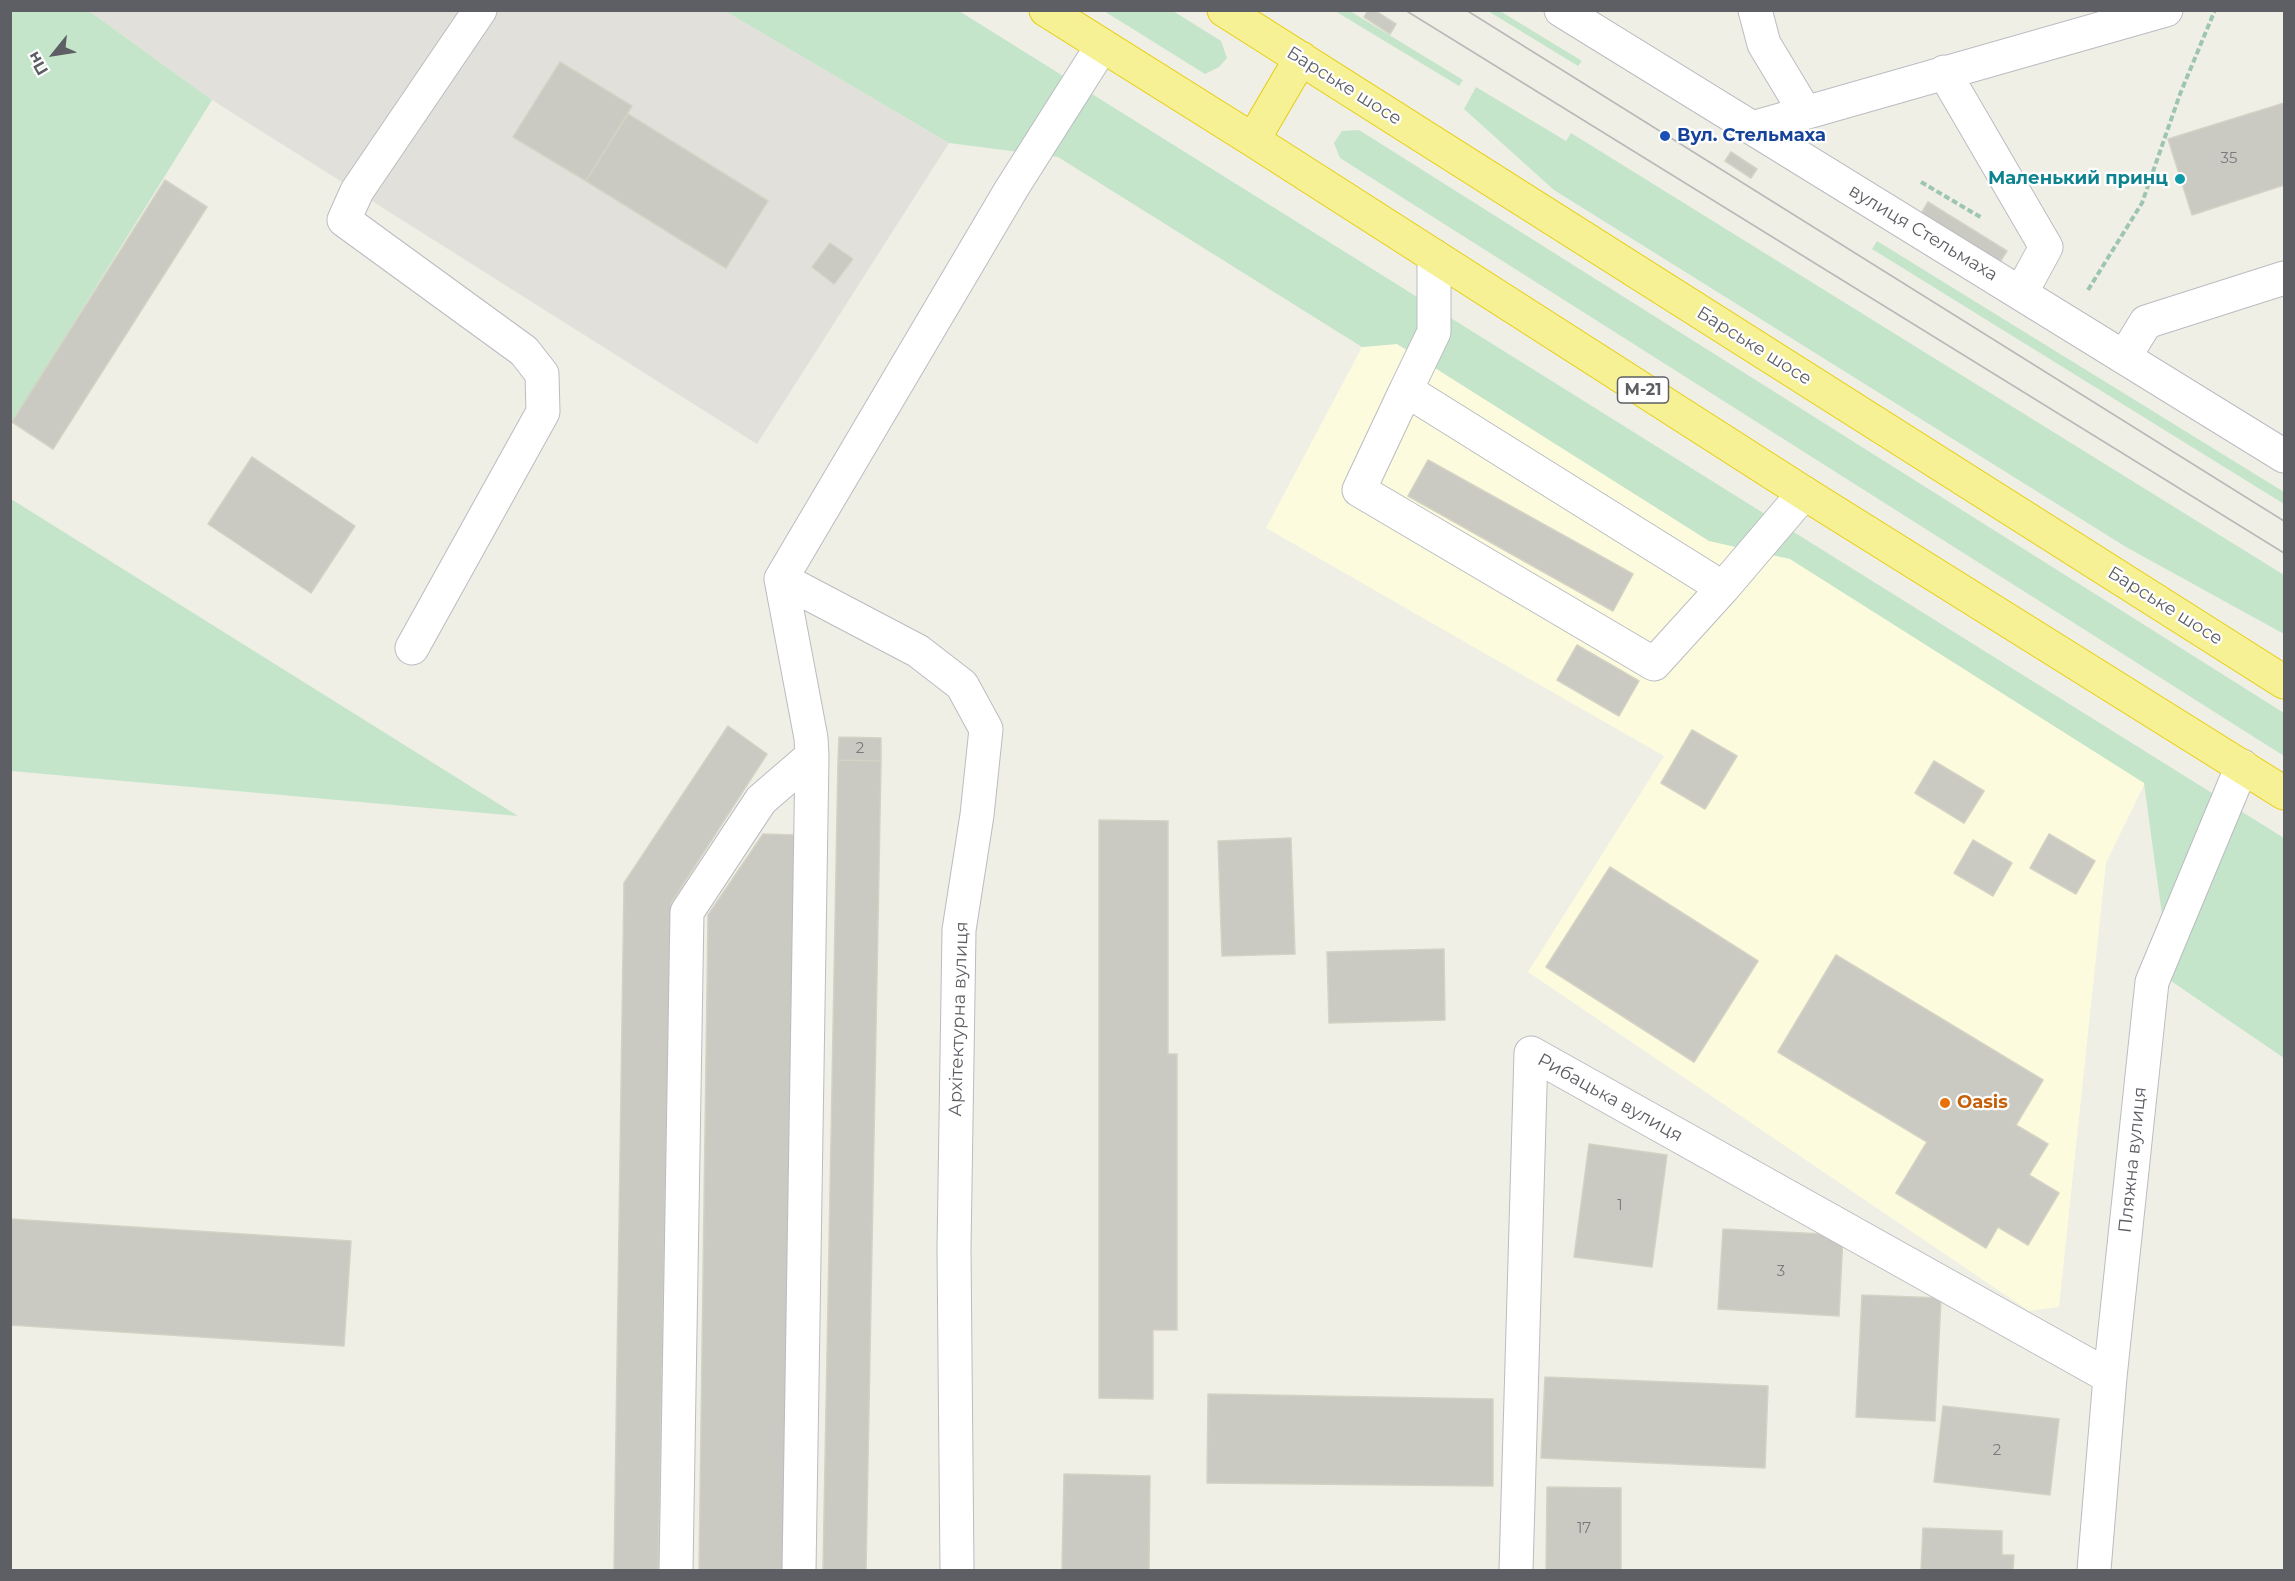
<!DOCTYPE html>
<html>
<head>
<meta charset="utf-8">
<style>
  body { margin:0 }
  #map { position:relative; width:2295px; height:1581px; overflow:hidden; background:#efefe6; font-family:Montserrat,sans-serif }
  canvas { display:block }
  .frame { position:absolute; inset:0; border:12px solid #5d5f65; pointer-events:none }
  .north { position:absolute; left:24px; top:24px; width:60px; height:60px; -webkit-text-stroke:4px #fff; paint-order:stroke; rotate:240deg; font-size:16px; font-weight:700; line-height:24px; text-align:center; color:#5d5f65 }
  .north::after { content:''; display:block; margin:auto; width:21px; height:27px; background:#5d5f65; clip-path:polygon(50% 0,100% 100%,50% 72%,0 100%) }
</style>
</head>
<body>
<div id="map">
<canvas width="2295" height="1581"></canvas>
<div class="frame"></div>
<div class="north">Пн</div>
</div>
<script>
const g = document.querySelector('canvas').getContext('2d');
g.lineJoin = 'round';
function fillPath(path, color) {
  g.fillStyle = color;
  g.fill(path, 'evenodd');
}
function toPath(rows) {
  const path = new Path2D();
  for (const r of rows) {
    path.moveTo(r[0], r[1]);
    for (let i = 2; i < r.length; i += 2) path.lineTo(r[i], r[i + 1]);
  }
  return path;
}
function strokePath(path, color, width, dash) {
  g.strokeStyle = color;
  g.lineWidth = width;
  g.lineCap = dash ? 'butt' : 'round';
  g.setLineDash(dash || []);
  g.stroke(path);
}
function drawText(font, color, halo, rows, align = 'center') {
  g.font = font + ' Montserrat,sans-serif';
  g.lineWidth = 4.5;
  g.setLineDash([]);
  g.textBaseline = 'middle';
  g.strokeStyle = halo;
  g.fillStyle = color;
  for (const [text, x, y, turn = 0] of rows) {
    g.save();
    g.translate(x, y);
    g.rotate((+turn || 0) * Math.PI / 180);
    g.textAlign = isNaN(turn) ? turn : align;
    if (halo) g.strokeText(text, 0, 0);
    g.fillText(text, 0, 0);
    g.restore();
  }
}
fillPath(toPath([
  [1397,344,1709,541,1790,559,2145,783,2106,863,2059,1307,2029,1311,1528,972,1664,756,1266,528,1362,347]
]), '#fcfbde');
fillPath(toPath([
  [89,11,725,11,949,143,757,444,212,100]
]), '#e1e0da');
fillPath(toPath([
  [11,10,89,11,212,100,11,424],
  [725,11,959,11,2284,838,2284,1058,2171,981,2144,783,1790,559,1709,541,1397,344,1362,347,1058,157,949,143],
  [1104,11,1173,11,1221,41,1227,58,1219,67,1205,74],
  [1335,11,1350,11,1463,80,1459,86],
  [1488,11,1500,11,1582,61,1578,66],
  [1476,87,1566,141,1571,133,2284,575,2284,634,2126,547,1554,190,1464,109],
  [1359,130,2284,713,2284,756,1340,158,1334,143,1342,131],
  [1877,241,2284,492,2284,504,1872,249],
  [10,499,11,499,518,816,11,771]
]), '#c4e5ca');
const building = toPath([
  [1368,10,1374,10,1396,24,1390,34,1364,17,1368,10],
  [560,62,632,106,586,181,513,137,560,62],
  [2284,103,2284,185,2192,215,2168,139,2284,103],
  [628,114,768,201,726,268,586,181,628,114],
  [1731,152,1757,169,1751,178,1725,161,1731,152],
  [165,180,207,207,53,449,12,422,165,180],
  [1928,202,2007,251,1998,265,1919,217,1928,202],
  [830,243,853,259,834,284,812,267,830,243],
  [252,457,355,526,311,593,208,524,252,457],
  [1428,460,1633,574,1613,611,1408,496,1428,460],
  [1577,645,1639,681,1619,716,1557,680,1577,645],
  [728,726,767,754,671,903,658,1570,614,1570,624,883,728,726],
  [1692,730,1737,756,1705,809,1661,783,1692,730],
  [839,737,881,738,881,761,838,760,839,737],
  [838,760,881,761,866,1570,823,1570,838,760],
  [1934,761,1984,791,1964,823,1915,793,1934,761],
  [1099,820,1168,821,1168,1054,1177,1054,1177,1330,1153,1330,1153,1399,1099,1398,1099,820],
  [763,834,796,835,784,1570,699,1570,708,915,763,834],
  [2049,834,2095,861,2076,894,2030,868,2049,834],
  [1291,838,1295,954,1222,956,1218,841,1291,838],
  [1973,840,2012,863,1993,896,1954,873,1973,840],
  [1610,867,1758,961,1694,1062,1546,967,1610,867],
  [1444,949,1445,1020,1329,1023,1327,952,1444,949],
  [1836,955,2043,1080,2016,1125,2048,1144,2029,1175,2059,1193,2028,1245,1998,1227,1986,1248,1896,1193,1927,1142,1778,1052,1836,955],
  [1589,1144,1667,1155,1652,1267,1574,1257,1589,1144],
  [10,1219,351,1241,344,1346,10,1325,10,1219],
  [1723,1229,1843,1235,1839,1316,1718,1309,1723,1229],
  [1862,1295,1941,1298,1935,1421,1856,1417,1862,1295],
  [1545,1377,1768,1386,1765,1468,1541,1458,1545,1377],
  [1208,1394,1493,1399,1493,1486,1207,1483,1208,1394],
  [1943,1406,2059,1419,2050,1495,1934,1482,1943,1406],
  [1064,1474,1150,1476,1149,1570,1062,1570,1064,1474],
  [1547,1487,1621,1488,1621,1570,1546,1570,1547,1487],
  [1923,1528,2002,1531,2002,1555,2014,1555,2013,1570,1921,1570,1923,1528]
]);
fillPath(building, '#cac9c2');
strokePath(building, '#d3d2c4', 1.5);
const minor = toPath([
  [1561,10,2284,456],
  [1755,10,1764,44,1805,112],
  [1944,72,2046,247,2021,293],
  [1752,128,2166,10],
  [1434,256,1434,332,1406,390,1723,588,1804,493],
  [2125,356,2146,322,2284,278],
  [1406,390,1359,490,1654,664,1723,588],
  [781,579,918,651,962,685,986,729,977,815,959,930,954,1249,957,1570],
  [412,648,543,412,542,374,524,351,344,220,357,191,480,10],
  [676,1570,687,912,761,800,812,756],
  [799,1570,812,756,811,738,781,579,1012,188,1102,46],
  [1516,1570,1531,1053,2110,1377],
  [2094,1570,2110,1377,2152,982,2242,766]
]);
const highway = toPath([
  [1046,10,1253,140,1804,493,2284,793],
  [1224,10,2284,682],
  [1253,140,1301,58]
]);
strokePath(minor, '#babcc1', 35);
strokePath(highway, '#e7cd0d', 35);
strokePath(toPath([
  [1921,182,1982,218],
  [2088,290,2142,203,2180,94,2215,10]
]), '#9ec5b1', 4, [6, 3]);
strokePath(minor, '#fff', 33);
strokePath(highway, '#f7f195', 33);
strokePath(toPath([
  [1405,10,2284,553],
  [1466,10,2284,521]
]), '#b8b8b9', 1.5);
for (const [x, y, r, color] of [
  [1665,136,6,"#1a4fb4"],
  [2180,179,6,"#0f9aa8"],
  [1945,1103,6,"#e8710a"]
]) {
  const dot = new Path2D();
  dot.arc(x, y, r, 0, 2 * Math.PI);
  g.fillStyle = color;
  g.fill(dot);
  strokePath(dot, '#fff', 2);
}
drawText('15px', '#787a7c', null, [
  ["35",2229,159],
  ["2",860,749],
  ["1",1620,1206],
  ["3",1781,1272],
  ["2",1997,1451],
  ["17",1584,1529]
]);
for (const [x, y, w] of [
  [1643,390,51]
]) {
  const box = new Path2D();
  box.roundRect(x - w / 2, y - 13, w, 26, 4.5);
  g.fillStyle = '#fff';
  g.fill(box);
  strokePath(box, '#5d5f65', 1.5);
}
drawText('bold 16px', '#5d5f65', null, [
  ["М-21",1643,390]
]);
drawText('18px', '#5d5f65', '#fff', [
  ["Барське шосе",1344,86,32],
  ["вулиця Стельмаха",1923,233,31],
  ["Барське шосе",1754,346,32],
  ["Барське шосе",2165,606,32],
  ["Архітектурна вулиця",959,1019,-88],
  ["Рибацька вулиця",1610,1098,29],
  ["Пляжна вулиця",2133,1160,-84]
]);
drawText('bold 18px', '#164399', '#fff', [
  ["Вул. Стельмаха",1677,136]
], 'left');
drawText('bold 18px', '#0d838f', '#fff', [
  ["Маленький принц",2168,179]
], 'right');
drawText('bold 18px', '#c56008', '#fff', [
  ["Oasis",1957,1103]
], 'left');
</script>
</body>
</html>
